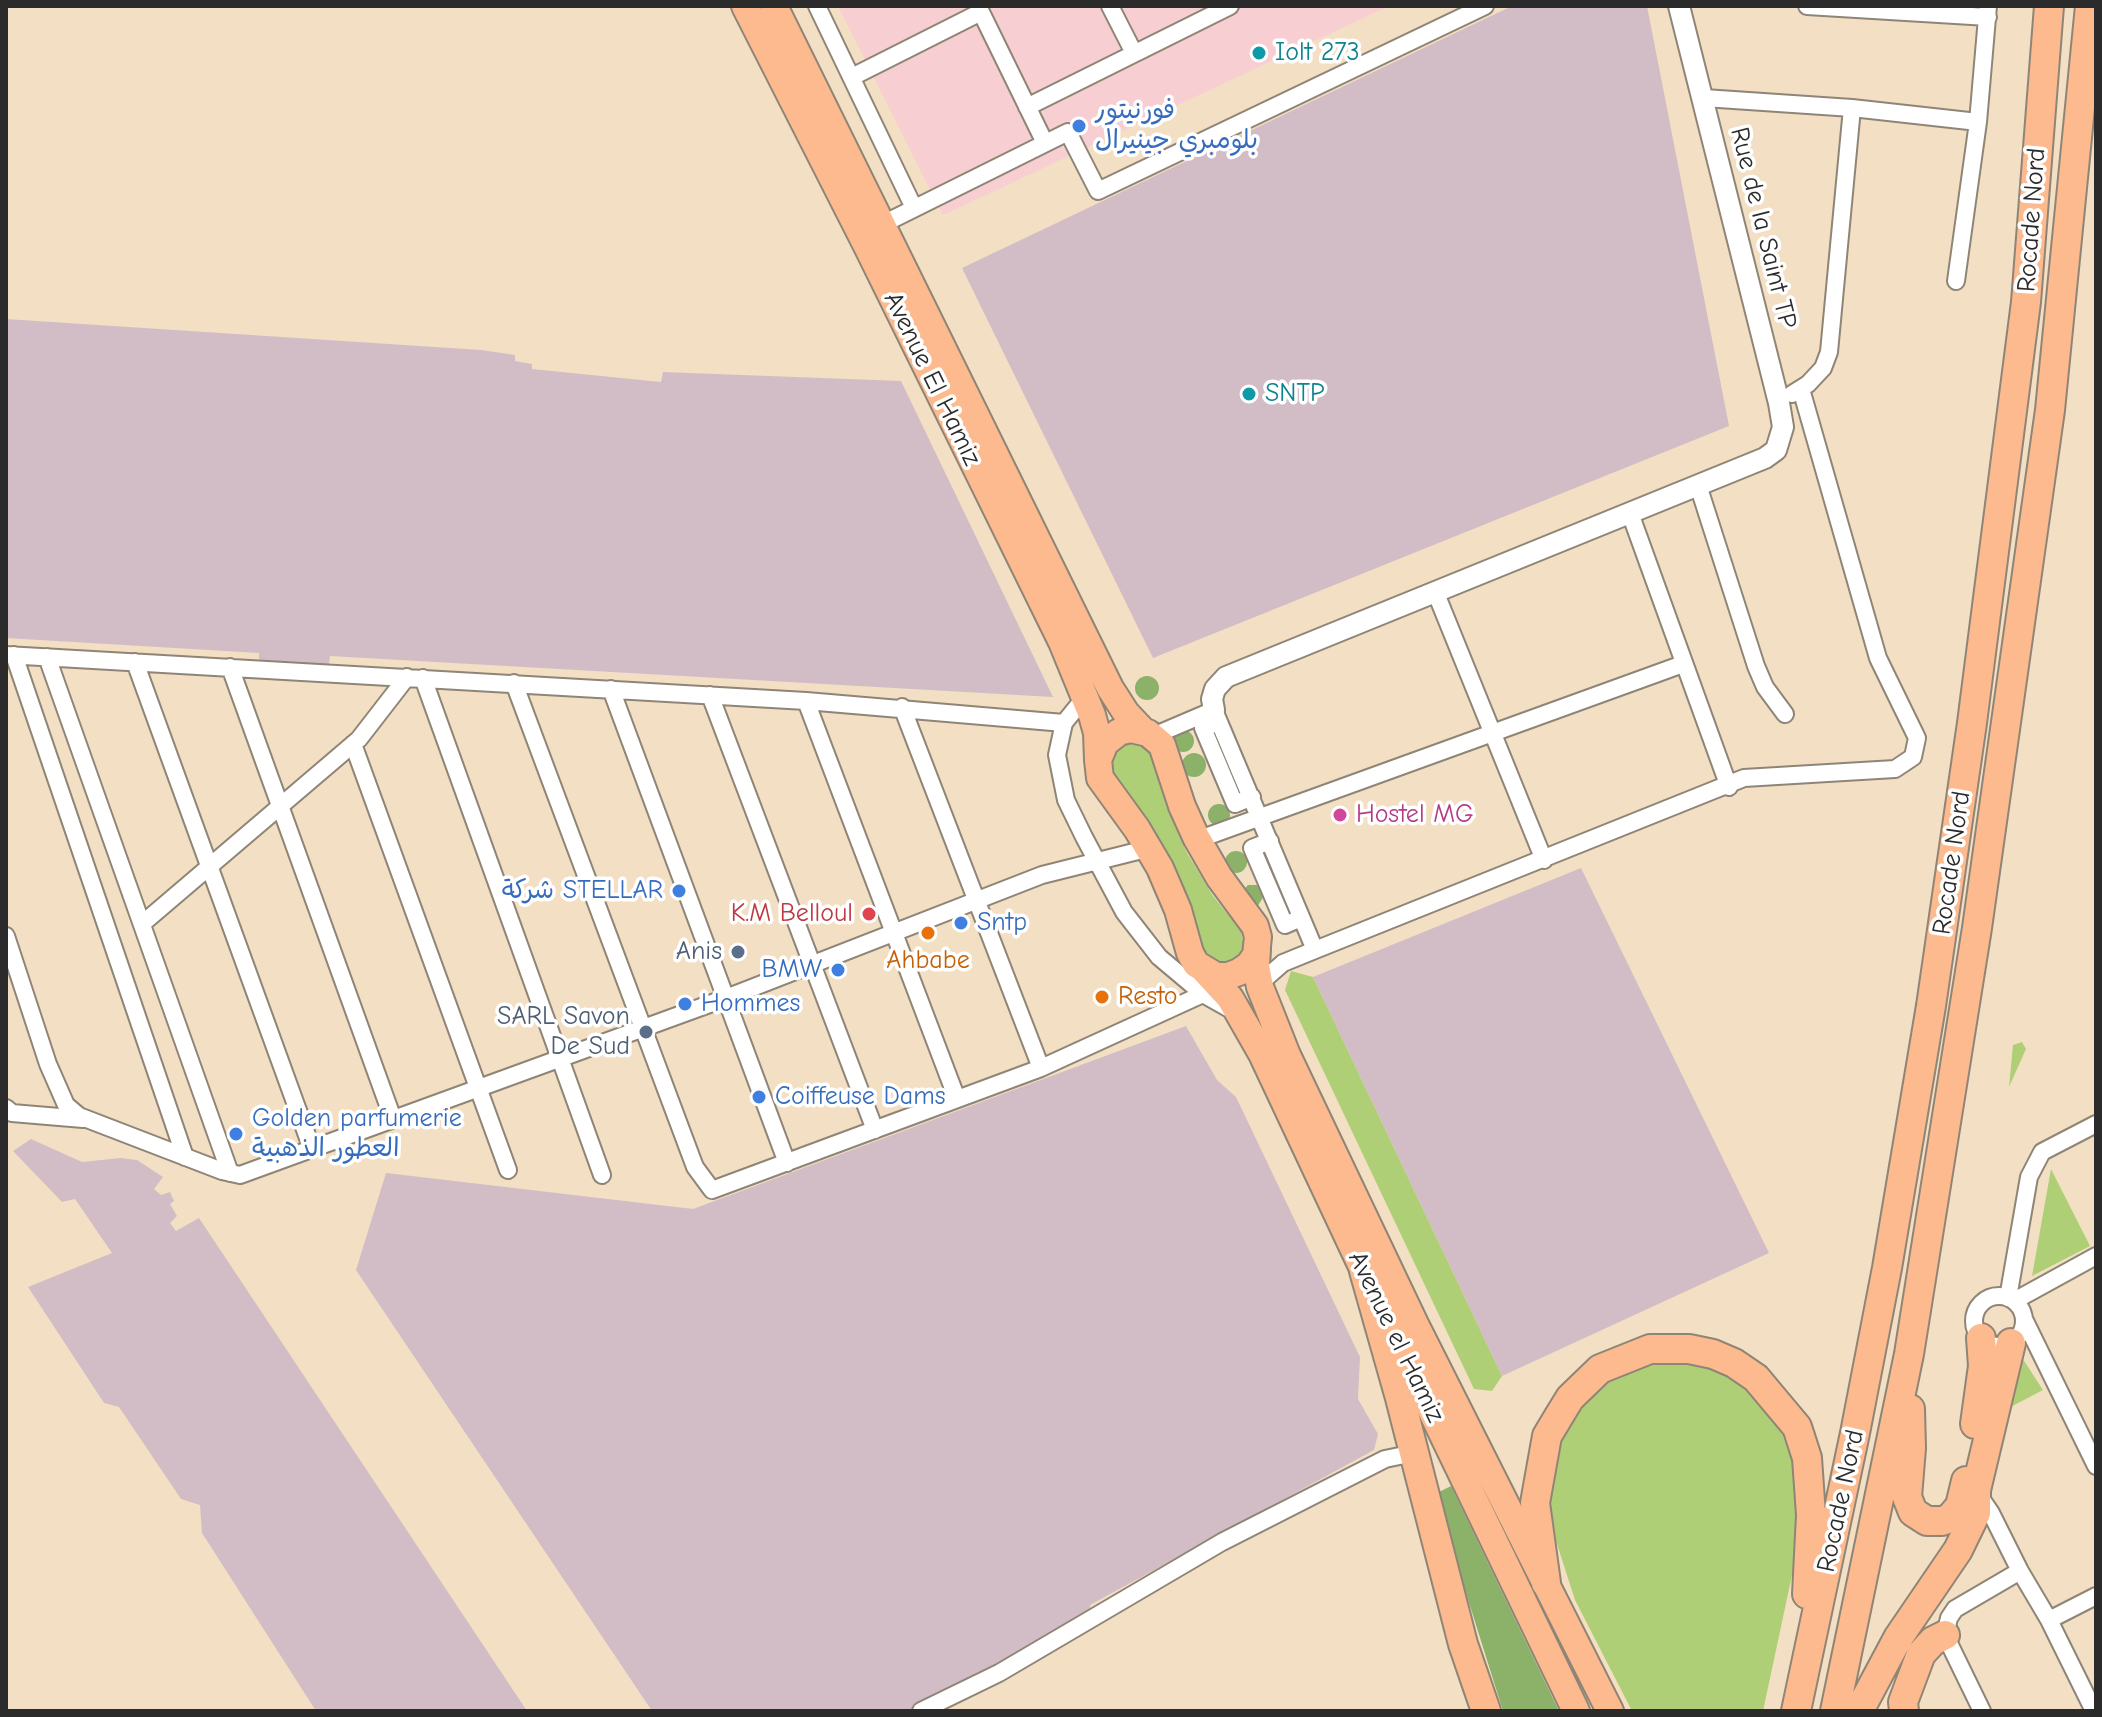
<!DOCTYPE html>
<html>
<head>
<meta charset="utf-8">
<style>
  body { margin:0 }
  #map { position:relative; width:2102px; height:1717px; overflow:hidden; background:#f3dfc3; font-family:"Comic Neue",sans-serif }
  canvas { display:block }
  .frame { position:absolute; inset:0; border:8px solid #2b2b2b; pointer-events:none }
</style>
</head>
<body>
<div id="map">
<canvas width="2102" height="1717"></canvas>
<div class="frame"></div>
</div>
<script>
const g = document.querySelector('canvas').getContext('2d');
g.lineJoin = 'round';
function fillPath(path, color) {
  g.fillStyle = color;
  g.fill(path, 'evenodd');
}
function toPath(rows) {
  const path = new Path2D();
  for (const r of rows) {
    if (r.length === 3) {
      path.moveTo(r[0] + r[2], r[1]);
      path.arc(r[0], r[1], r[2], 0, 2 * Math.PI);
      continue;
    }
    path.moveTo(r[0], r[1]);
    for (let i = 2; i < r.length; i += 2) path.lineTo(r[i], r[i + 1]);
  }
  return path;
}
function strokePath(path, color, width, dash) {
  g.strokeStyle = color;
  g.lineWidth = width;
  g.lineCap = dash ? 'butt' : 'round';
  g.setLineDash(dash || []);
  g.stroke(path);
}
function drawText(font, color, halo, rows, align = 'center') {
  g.font = font + ' "Comic Neue","Playpen Sans Arabic",sans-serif';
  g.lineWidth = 7;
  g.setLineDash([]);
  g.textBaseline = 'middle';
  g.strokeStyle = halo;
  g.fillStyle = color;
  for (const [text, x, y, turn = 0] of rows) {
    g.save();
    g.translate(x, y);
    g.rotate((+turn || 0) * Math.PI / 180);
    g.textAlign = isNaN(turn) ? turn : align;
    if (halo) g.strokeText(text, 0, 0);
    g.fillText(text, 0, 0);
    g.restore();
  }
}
fillPath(toPath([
  [838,6,1389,6,943,215]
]), '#f7cfd2');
fillPath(toPath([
  [1512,6,1647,6,1729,426,1153,658,962,268],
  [6,319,481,350,515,355,515,361,532,364,532,369,661,382,663,372,901,381,1053,697,330,656,329,664,259,661,259,653,6,638],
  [1581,868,1769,1253,1502,1376,1313,977],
  [1186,1026,1217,1080,1236,1097,1360,1357,1358,1399,1378,1434,1374,1450,1090,1605,1091,1612,974,1678,907,1711,652,1711,356,1270,386,1173,693,1209],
  [31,1139,82,1162,121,1158,137,1160,163,1177,154,1189,161,1195,170,1192,174,1201,170,1204,177,1216,170,1223,176,1231,199,1218,527,1711,316,1711,202,1533,200,1505,181,1499,119,1407,104,1403,28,1287,112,1253,75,1199,62,1202,13,1151]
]), '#d2bdc6');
fillPath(toPath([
  [1125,742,1141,743,1149,751,1167,808,1187,853,1213,896,1241,931,1244,948,1234,962,1223,965,1208,959,1202,949,1183,886,1167,852,1140,809,1112,774,1110,757],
  [1291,971,1313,977,1502,1376,1492,1391,1474,1389,1285,990],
  [2022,1042,2026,1049,2009,1087,2013,1045],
  [2051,1169,2090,1246,2032,1276],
  [2017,1350,2043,1390,2001,1412],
  [1689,1359,1724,1370,1755,1395,1782,1433,1798,1479,1798,1547,1763,1711,1632,1711,1575,1600,1556,1541,1545,1493,1551,1450,1587,1392,1624,1369,1650,1360]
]), '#afcf77');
fillPath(toPath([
  [1147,688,12],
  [1183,741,11],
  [1194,765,12],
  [1219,815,11],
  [1236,862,11],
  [1248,885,1257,885,1264,896,1257,907,1242,891],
  [1451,1486,1559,1711,1503,1711,1435,1494]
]), '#8bb268');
const minor = toPath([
  [817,6,914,208],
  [978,6,1045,143],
  [1110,6,1134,53],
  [1807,6,1988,17],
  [852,77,981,12],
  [1704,98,1852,108,1978,122],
  [1027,107,1230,6],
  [883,224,1068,132,1098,191,1485,6],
  [1956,281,1978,122,1988,6],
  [1792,394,1808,384,1823,368,1829,352,1852,108],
  [1698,485,1756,666,1765,687,1785,714],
  [1630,513,1729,787],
  [1435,591,1544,860],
  [6,655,806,701,1064,723],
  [14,655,185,1157],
  [47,657,230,1173],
  [135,662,312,1149],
  [230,667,393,1119],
  [423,678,602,1175],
  [514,683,695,1167,712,1190,1041,1068,1203,994],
  [611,689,787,1163],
  [710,695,875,1130],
  [1085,697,1064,723,1057,755,1066,800,1084,837,1124,912,1159,957,1203,994,1235,1012],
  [806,701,957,1099],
  [902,707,1041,1068],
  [1219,722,1203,728,1235,804,1252,797],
  [1153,736,1214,710,1315,950,1744,778,1895,769,1913,757,1917,738,1878,658,1801,389],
  [353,744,508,1170],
  [1197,840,1683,664],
  [1270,841,1252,848,1285,925,1301,918],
  [142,924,359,739,407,677],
  [6,936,48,1064,66,1105,79,1116,222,1171,240,1175,726,998,1042,875,1150,848],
  [1260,987,1267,977,1283,963,1315,950],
  [6,1108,12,1113,83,1119],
  [1999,1321,25],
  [2008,1298,2029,1177,2042,1152,2096,1124],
  [2014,1301,2096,1256],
  [2024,1319,2096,1466],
  [1978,1494,1991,1513,2020,1571,2049,1620,2094,1711],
  [2049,1620,2096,1596],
  [921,1711,999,1673,1222,1542,1385,1459,1414,1453],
  [1982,1711,1945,1635,1949,1618,1955,1609,2020,1571]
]);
const tertiary = toPath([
  [1214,710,1212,699,1215,689,1226,677,1765,458,1776,450,1783,427,1779,403,1679,6]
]);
const trunk = toPath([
  [745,6,868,248,1062,642,1092,715,1097,733,1098,760],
  [774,6,1110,688,1126,713,1143,731],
  [1131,729,1148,733,1162,745,1182,806,1196,837,1219,877,1255,926,1258,937,1256,955,1249,965,1239,972,1228,976,1216,976,1196,964,1190,953,1178,910,1160,868,1137,829,1100,778,1098,760,1105,743,1119,732,1131,729],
  [1257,949,1256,966,1260,987,1287,1055,1415,1324,1610,1711],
  [1205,971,1230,998,1262,1054,1364,1271,1576,1711]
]);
const motorway = toPath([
  [1364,1271,1400,1398,1463,1644,1486,1711],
  [1910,1409,1911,1448,1907,1497,1913,1512,1927,1521,1942,1521,1950,1518,1960,1506,1966,1481],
  [1975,1424,1983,1366,1981,1338],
  [1546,1583,1535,1503,1547,1436,1559,1416,1570,1398,1600,1369,1650,1349,1689,1349,1713,1354,1734,1363,1756,1378,1797,1427,1807,1458,1811,1515,1807,1594],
  [1796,1711,1855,1433,1887,1268,1931,1006,1972,723,2026,302,2049,6],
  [1835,1711,1909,1354,1977,928,2050,410,2090,6],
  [1859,1711,1898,1638,1958,1550,1976,1513,1976,1490,2011,1343],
  [1904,1711,1903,1702,1921,1654,1933,1641,1945,1635]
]);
strokePath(minor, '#8f8577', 20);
strokePath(tertiary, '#8f8577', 24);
strokePath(trunk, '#8f8577', 30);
strokePath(motorway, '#8f8577', 32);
strokePath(minor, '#fff', 16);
strokePath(tertiary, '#fff', 20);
strokePath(trunk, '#fcba8e', 26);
strokePath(motorway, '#fcba8e', 28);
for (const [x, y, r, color] of [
  [1259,53,8,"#0f9aa8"],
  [1079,126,8,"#3f7fe0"],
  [1249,394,8,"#0f9aa8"],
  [1340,815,8,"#d1479c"],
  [679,891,8,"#3f7fe0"],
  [869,914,8,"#e0444e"],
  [961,923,8,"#3f7fe0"],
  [928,933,8,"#e8710a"],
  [738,952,8,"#5c6f8a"],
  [838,970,8,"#3f7fe0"],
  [1102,997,8,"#e8710a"],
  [685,1004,8,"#3f7fe0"],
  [646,1032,8,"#5c6f8a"],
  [759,1097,8,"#3f7fe0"],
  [236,1134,8,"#3f7fe0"]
]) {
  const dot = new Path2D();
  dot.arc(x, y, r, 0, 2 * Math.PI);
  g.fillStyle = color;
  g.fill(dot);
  strokePath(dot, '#fff', 3);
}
drawText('26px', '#0d838f', '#fff', [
  ["Iolt 273",1275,53],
  ["SNTP",1265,394]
], 'left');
drawText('26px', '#366cbe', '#fff', [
  ["فورنيتور",1095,111],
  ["بلومبري جينيرال",1095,141],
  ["شركة STELLAR",663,891,"right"],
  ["Sntp",977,923],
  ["BMW",822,970,"right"],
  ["Hommes",701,1004],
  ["Coiffeuse Dams",775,1097],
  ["Golden parfumerie",252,1119],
  ["العطور الذهبية",252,1149]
], 'left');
drawText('26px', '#2b2b2b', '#fff', [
  ["Rocade Nord",2032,220,-86],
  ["Rue de la Saint TP",1763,228,76],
  ["Avenue El Hamiz",932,379,64],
  ["Rocade Nord",1952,863,-82],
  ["Avenue el Hamiz",1396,1337,64],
  ["Rocade Nord",1841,1501,-78]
]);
drawText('26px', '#b23c85', '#fff', [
  ["Hostel MG",1356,815]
], 'left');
drawText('26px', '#be3a42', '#fff', [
  ["K.M Belloul",853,914]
], 'right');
drawText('26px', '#4e5e75', '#fff', [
  ["Anis",722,952],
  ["SARL Savon",630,1017],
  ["De Sud",630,1047]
], 'right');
drawText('26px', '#c56008', '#fff', [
  ["Ahbabe",928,961],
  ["Resto",1118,997,"left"]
]);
</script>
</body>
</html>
